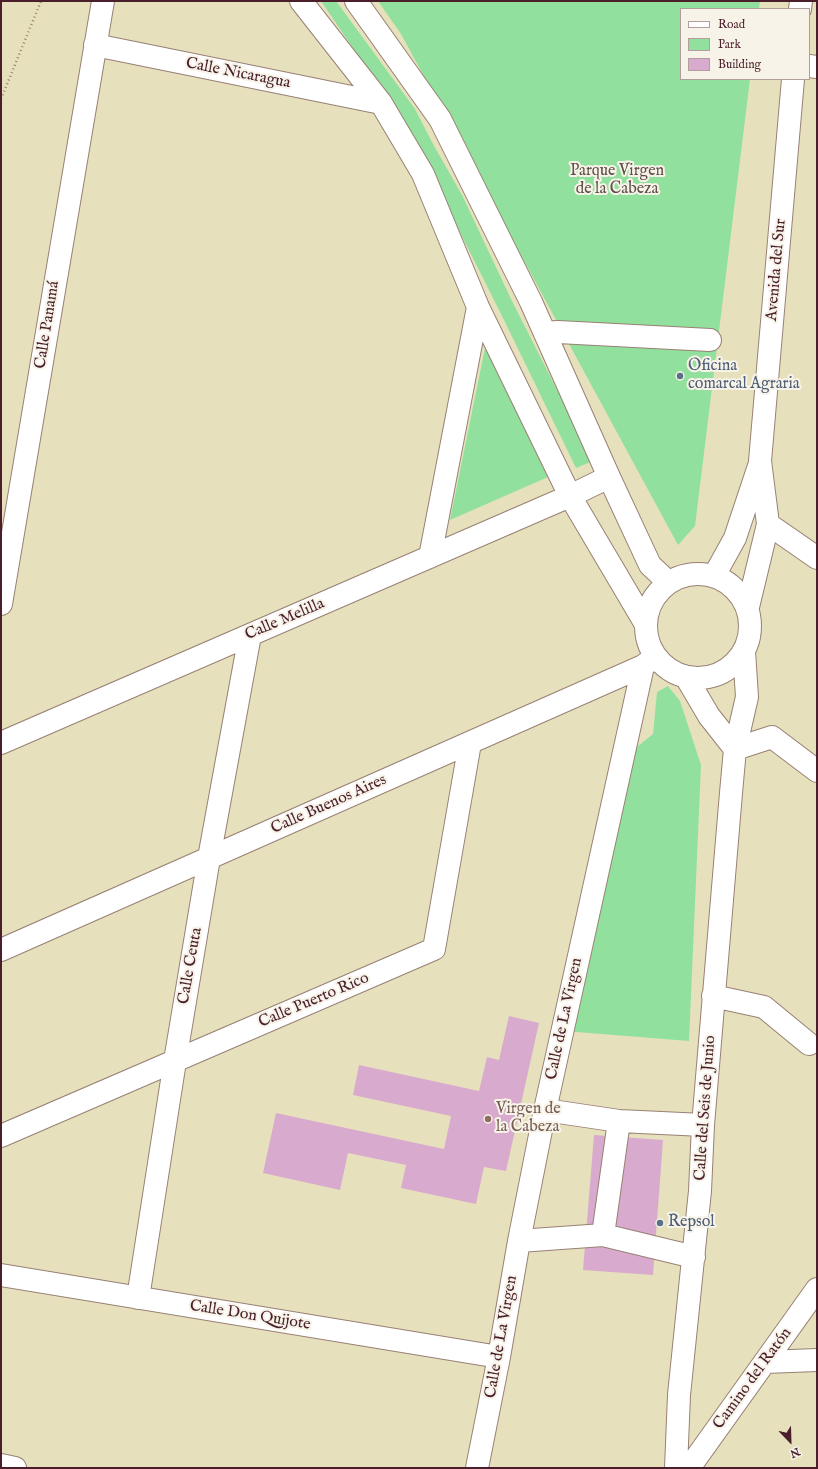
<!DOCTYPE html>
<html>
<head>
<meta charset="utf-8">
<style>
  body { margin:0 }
  #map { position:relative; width:818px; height:1469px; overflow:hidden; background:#e7e0bd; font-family:"IM FELL English",serif }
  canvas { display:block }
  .frame { position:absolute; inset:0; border:2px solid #4a1f2b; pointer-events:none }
  .legend { position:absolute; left:680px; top:8px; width:130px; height:72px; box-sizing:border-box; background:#f7f3e8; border:1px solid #b29e9c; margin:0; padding:5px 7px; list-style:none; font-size:12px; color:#4a1f2b }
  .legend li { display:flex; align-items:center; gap:8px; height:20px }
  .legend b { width:20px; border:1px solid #b29e9c }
  .north { position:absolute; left:770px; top:1421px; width:40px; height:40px; -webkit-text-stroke:3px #f7f3e8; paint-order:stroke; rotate:157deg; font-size:11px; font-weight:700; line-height:16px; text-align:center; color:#4a1f2b }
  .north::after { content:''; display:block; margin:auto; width:14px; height:18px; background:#4a1f2b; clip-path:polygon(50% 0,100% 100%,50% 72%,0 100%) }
</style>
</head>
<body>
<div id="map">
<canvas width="818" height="1469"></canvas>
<div class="frame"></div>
<ul class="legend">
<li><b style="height:5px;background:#fff"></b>Road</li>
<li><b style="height:11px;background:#92e09e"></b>Park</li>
<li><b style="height:11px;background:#d8abce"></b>Building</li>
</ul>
<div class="north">N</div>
</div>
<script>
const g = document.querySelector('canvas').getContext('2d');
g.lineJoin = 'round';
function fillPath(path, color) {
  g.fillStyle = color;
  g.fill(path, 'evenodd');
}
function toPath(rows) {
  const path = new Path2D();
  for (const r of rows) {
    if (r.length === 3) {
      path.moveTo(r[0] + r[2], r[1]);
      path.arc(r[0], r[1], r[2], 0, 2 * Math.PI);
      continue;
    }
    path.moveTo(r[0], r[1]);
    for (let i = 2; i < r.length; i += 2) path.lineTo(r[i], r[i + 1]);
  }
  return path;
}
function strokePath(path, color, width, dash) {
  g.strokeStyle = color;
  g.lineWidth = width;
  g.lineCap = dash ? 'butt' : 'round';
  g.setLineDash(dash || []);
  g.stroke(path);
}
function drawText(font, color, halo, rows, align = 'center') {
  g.font = font + ' "IM FELL English",serif';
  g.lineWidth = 4;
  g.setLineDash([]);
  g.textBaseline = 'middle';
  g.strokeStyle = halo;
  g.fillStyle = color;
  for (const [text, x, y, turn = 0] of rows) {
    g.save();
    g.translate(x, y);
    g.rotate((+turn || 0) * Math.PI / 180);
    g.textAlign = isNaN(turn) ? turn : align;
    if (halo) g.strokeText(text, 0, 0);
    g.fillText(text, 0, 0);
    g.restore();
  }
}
fillPath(toPath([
  [321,1,336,1,415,109,433,144,462,195,511,299,593,461,576,468,504,320,409,131],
  [378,1,760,1,759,9,681,9,681,79,750,79,695,526,678,545,401,34],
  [486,343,548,477,450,520],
  [668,686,680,701,701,765,689,1041,564,1031,633,750,653,734,657,692]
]), '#92e09e');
fillPath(toPath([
  [509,1016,539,1023,506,1171,484,1167,476,1204,401,1188,406,1165,348,1153,340,1190,263,1173,276,1113,444,1149,451,1116,353,1095,359,1065,479,1091,487,1057,499,1060],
  [594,1135,663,1140,653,1275,583,1270]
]), '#d8abce');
const minor = toPath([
  [301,1,381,103,423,174,478,307,570,496,645,623],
  [356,1,440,119,531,302,609,477,650,565,668,582],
  [800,9,801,1],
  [95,45,381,103],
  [809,66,817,67],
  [545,333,558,332,710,340],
  [768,524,817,558],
  [430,557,478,307],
  [698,626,52],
  [714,576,735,538,759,466],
  [1,604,103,1],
  [748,607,768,524,760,461,793,79],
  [686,677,709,716,735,749],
  [1,743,570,496,609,477],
  [735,749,772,737,817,771],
  [1,950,643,666,651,660],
  [713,996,764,1007,809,1044],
  [545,1110,619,1121,703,1125],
  [1,1136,434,949,470,743],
  [603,1235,694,1257],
  [519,1241,603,1235,619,1121],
  [1,1275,499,1357],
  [138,1298,175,1061,209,858,250,635],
  [765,1362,817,1360],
  [1,1465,15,1468],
  [477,1468,499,1357,519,1241,545,1110,643,666],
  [676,1468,679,1395,700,1191,703,1125,731,793,735,749,747,697,744,651],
  [689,1468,817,1289]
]);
strokePath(minor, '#988074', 24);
strokePath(toPath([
  [1,99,41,1]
]), '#988074', 2.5, [1, 3]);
strokePath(minor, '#fff', 22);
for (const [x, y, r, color] of [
  [680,376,4,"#5c6f8a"],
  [488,1119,4,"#8d6e63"],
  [660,1223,4,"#5c6f8a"]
]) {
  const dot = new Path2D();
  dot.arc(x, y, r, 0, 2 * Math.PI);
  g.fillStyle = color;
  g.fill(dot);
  strokePath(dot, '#f7f3e8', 1.5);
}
drawText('16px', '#4a1f2b', '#f7f3e8', [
  ["Calle Nicaragua",238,74,11],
  ["Avenida del Sur",777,270,-85],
  ["Calle Panamá",48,325,-81],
  ["Calle Melilla",285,620,-23],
  ["Calle Buenos Aires",329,805,-24],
  ["Calle Ceuta",191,966,-80],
  ["Calle Puerto Rico",314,1001,-23],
  ["Calle de La Virgen",565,1019,-78],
  ["Calle del Seis de Junio",706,1108,-86],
  ["Calle Don Quijote",250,1316,9],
  ["Calle de La Virgen",502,1337,-80],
  ["Camino del Ratón",753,1379,-54]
]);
drawText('16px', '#5c4f48', '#f7f3e8', [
  ["Parque Virgen",617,172],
  ["de la Cabeza",617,190]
]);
drawText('16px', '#4e5e75', '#f7f3e8', [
  ["Oficina",688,367],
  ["comarcal Agraria",688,385],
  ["Repsol",668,1223]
], 'left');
drawText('16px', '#785e54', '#f7f3e8', [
  ["Virgen de",496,1110],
  ["la Cabeza",496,1128]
], 'left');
</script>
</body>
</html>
